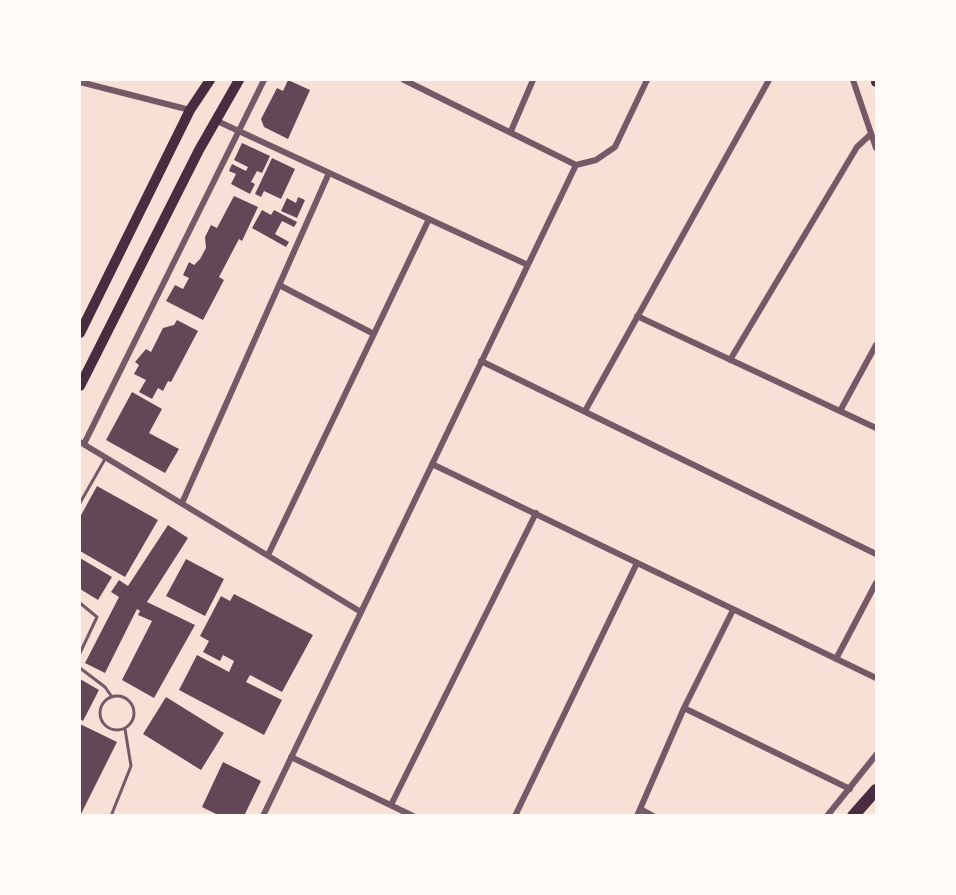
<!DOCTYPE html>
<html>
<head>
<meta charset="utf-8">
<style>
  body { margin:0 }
  #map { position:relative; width:956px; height:895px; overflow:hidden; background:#f7e1d7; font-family:"Varela Round",sans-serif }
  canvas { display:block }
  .frame { position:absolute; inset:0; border:81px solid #fffaf5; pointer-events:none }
</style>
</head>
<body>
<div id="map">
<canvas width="956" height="895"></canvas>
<div class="frame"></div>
</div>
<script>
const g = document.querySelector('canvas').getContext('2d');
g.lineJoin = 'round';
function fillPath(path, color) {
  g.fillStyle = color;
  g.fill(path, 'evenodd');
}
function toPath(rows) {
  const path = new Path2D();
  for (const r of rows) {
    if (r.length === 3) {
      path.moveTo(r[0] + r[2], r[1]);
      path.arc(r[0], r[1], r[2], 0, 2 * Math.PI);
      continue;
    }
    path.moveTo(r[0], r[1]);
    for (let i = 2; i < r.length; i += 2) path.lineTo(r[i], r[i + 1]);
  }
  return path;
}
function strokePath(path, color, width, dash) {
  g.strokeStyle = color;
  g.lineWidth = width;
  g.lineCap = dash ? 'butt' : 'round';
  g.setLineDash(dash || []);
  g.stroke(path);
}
fillPath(toPath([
  [288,80,310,90,288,139,264,127,261,119,277,88,283,91],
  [242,143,270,156,262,173,257,171,251,182,255,184,250,194,231,184,236,174,229,171,232,164,246,171,248,167,234,160],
  [272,158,295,169,281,199,264,191,261,197,255,194],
  [234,196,258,207,242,241,239,239,219,277,224,280,203,320,166,301,175,285,183,289,189,278,183,275,189,262,194,265,200,259,206,248,205,237,211,225,217,228],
  [298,197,305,200,297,218,281,211,287,198,296,203],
  [262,210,271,215,274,210,297,222,294,227,282,221,275,234,289,242,286,247,252,228],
  [177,320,198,331,171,382,168,381,163,391,158,388,152,399,139,392,146,380,134,374,139,365,135,362,146,349,151,352,163,328,174,325],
  [132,392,162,409,149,433,179,449,165,473,106,440],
  [97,486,158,520,125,577,80,551,80,517],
  [168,525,188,538,147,602,195,625,154,698,122,680,152,621,138,615,140,611,137,609,105,673,85,663,119,597,111,592,119,580,128,586],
  [80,558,112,577,98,600,80,589],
  [186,559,224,579,205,616,166,596],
  [234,594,313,635,282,692,250,675,246,682,282,700,264,735,179,690,197,655,229,672,234,661,223,655,220,661,203,652,209,641,200,636,221,596,230,601],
  [80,679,99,690,83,721,80,719],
  [166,697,224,733,201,770,143,734],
  [80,724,117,742,80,816],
  [223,762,261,781,244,816,220,816,202,807]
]), '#644757');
strokePath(toPath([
  [80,503,105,459],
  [80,603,97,617,80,653],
  [80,668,105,687,112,697],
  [117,713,17],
  [111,816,131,766,125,729]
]), '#755966', 3);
strokePath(toPath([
  [404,80,576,165],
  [853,80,876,148],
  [80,82,190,110],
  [215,120,528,265],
  [511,131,533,80],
  [576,165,596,160,615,147,647,80],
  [279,285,374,334],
  [637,316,876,428],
  [730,360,857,147,871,134],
  [481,361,876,554],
  [585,411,769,80],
  [840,411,876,345],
  [80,442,361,612],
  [84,444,264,80],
  [432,464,876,678],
  [182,503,329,173],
  [268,555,429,219],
  [836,659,876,583],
  [684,708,850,789],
  [291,757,413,816],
  [391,805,536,513],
  [640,809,653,816],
  [263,816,576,165],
  [515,816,637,563],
  [637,816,684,708,733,610],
  [827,816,876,755]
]), '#755966', 6);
strokePath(toPath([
  [876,80,876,82],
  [80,333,190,110,210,80],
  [80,386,199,150,239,80]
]), '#4a2c40', 10);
strokePath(toPath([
  [853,816,876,790]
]), '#4a2c40', 12);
</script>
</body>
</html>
